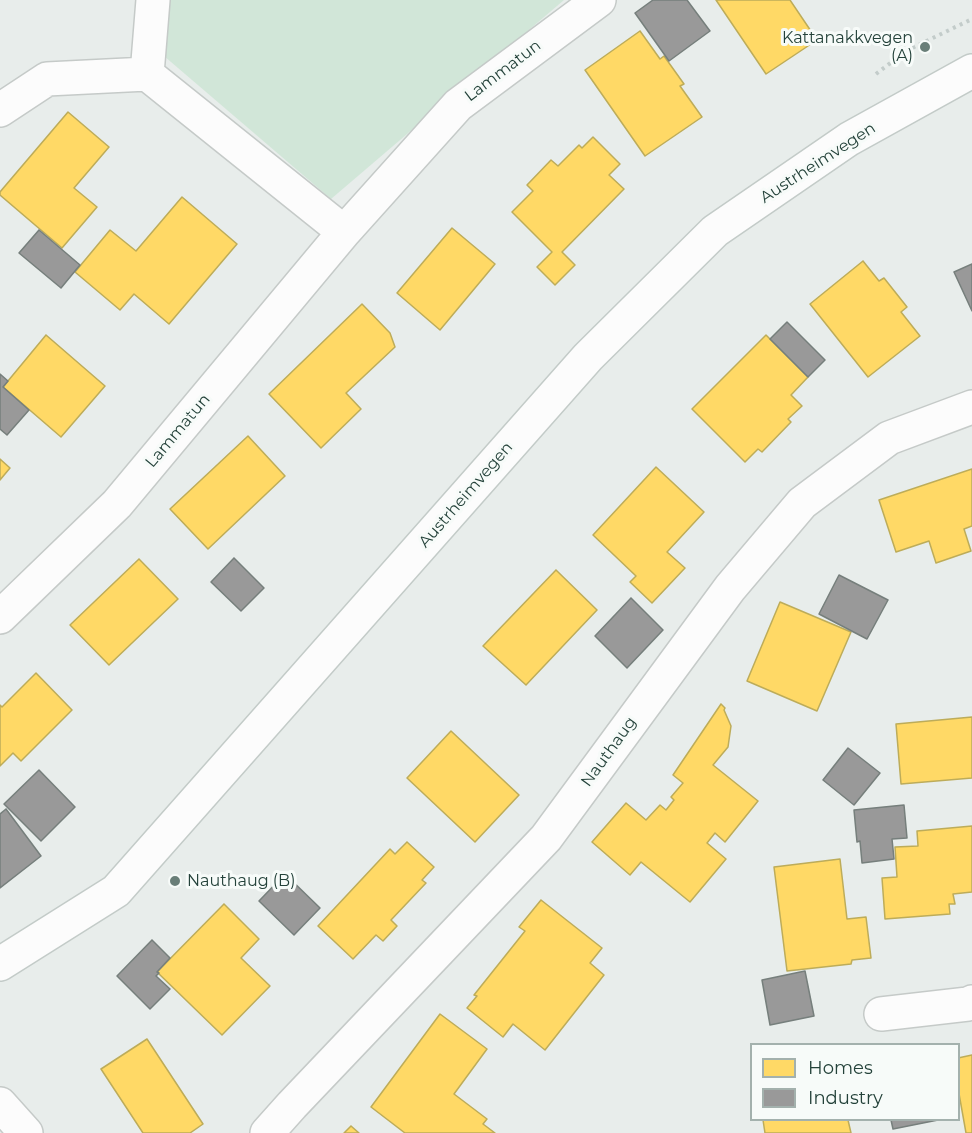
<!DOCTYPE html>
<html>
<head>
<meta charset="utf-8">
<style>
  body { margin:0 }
  #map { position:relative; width:972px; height:1133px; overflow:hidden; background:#e8edeb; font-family:Montserrat,sans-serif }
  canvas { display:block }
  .legend { position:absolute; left:750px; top:1043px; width:210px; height:78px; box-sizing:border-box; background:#f7fbf9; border:2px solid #a3b1ad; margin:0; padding:8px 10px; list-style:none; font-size:18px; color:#24423a }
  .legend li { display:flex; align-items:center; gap:12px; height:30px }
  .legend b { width:30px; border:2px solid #a3b1ad }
</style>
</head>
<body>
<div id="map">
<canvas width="972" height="1133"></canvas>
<ul class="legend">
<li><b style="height:16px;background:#ffd966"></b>Homes</li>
<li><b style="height:16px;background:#999"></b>Industry</li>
</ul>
</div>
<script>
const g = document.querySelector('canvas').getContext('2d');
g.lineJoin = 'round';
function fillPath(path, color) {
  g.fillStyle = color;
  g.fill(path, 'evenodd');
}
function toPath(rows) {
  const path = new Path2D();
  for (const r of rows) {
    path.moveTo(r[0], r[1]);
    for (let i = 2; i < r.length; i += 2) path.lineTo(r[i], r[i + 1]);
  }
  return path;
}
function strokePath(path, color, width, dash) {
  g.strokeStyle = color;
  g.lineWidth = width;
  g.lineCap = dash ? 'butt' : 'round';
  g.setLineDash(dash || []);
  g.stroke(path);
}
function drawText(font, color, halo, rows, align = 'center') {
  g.font = font + ' Montserrat,sans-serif';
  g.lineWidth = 6;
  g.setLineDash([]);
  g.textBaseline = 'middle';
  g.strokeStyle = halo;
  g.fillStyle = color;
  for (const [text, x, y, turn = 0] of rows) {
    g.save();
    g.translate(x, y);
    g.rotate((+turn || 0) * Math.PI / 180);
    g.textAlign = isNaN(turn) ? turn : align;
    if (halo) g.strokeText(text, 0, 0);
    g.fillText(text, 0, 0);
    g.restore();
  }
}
fillPath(toPath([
  [168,0,564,0,331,199,164,56]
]), '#d1e6d8');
const homes = toPath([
  [716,0,790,0,817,40,766,74,716,0],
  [640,31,660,59,664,56,684,84,680,86,702,117,645,156,585,70,640,31],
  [68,112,109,147,74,188,97,207,62,248,0,195,0,192,68,112],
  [593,137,620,164,609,175,624,189,562,252,575,265,555,285,537,267,552,252,512,212,533,191,527,185,551,160,558,166,579,145,582,148,593,137],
  [182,197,237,244,169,324,134,294,120,310,75,272,110,230,136,251,182,197],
  [452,228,495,264,440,330,397,293,452,228],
  [863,261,879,281,884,278,907,307,901,312,920,336,868,377,810,304,863,261],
  [362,304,390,333,395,347,346,393,361,409,321,448,269,394,362,304],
  [46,335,105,386,61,437,3,387,46,335],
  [766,335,808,377,791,395,802,406,788,419,791,422,762,452,758,449,745,462,692,409,766,335],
  [248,436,285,476,208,549,170,509,248,436],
  [0,459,10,468,0,480,0,459],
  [656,467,704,512,667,552,685,568,652,603,630,582,636,576,593,535,656,467],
  [972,469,972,526,964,529,971,551,936,563,929,541,896,552,879,500,972,469],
  [139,559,178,599,109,665,70,625,139,559],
  [556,570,597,610,526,685,483,646,556,570],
  [780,602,851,632,817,711,747,681,780,602],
  [36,673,72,710,21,761,13,753,0,766,0,705,2,707,36,673],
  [721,704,725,708,724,710,731,726,728,747,713,765,758,801,725,842,715,833,707,843,726,859,690,902,641,862,630,875,592,842,626,803,646,820,660,805,666,810,674,800,671,797,683,783,673,775,721,704],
  [972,717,972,778,901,784,896,724,972,717],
  [451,731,519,795,475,842,407,778,451,731],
  [972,826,972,892,953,894,955,904,949,904,950,914,885,919,882,878,897,877,895,847,918,846,917,831,972,826],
  [407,842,434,867,422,880,426,883,391,920,397,926,383,941,376,935,353,959,318,926,390,849,395,854,407,842],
  [840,859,847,919,866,917,871,958,852,960,851,964,787,971,774,867,840,859],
  [541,900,602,948,590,963,604,975,545,1050,513,1024,503,1037,467,1008,477,996,474,995,525,931,519,927,541,900],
  [224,904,259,939,241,958,270,986,222,1035,157,972,224,904],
  [440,1014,487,1049,454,1094,487,1119,483,1124,495,1133,405,1133,371,1107,440,1014],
  [147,1039,203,1124,190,1133,143,1133,101,1069,147,1039],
  [972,1055,972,1133,966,1133,958,1088,958,1058,972,1055],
  [763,1120,848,1120,851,1133,765,1133,763,1120],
  [351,1126,359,1133,344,1133,351,1126]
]);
fillPath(homes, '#ffd966');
strokePath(homes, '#bdac59', 1.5);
const industry = toPath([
  [653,0,687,0,710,31,669,61,635,13,653,0],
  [39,230,80,265,61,288,19,253,39,230],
  [972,264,972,311,954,272,972,264],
  [787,322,825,360,808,377,770,339,787,322],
  [0,374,8,381,3,387,29,410,7,435,0,429,0,374],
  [234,558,264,588,241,611,211,582,234,558],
  [839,575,888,600,867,639,819,614,839,575],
  [631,598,663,630,627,668,595,636,631,598],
  [848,748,880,773,854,805,823,780,848,748],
  [39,770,75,807,41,841,4,804,39,770],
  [904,805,907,838,892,839,894,859,862,863,860,841,857,842,854,810,904,805],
  [6,809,41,856,0,888,0,814,6,809],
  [285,874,320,908,294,935,259,901,285,874],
  [152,940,170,958,157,972,159,973,156,976,170,989,150,1009,117,976,152,940],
  [805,971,814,1016,770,1025,762,980,805,971],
  [891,1120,938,1120,893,1129,891,1120]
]);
fillPath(industry, '#999');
strokePath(industry, '#767f7c', 1.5);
const minor = toPath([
  [147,74,153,0],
  [0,110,47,79,147,74,344,232],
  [0,617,117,504,344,232,458,105,599,0],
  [881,1014,968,1004,972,1002],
  [0,1104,26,1133],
  [267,1133,292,1105,546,838,730,588,802,503,889,438,972,407]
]);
const secondary = toPath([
  [0,964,116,891,588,357,715,231,849,139,972,71]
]);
strokePath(minor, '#c5cac8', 36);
strokePath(secondary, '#c3cbc8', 36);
strokePath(toPath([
  [876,74,906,51,972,19]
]), '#c3ccca', 4, [3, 4.5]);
strokePath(minor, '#fcfcfc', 33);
strokePath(secondary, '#fcfcfc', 33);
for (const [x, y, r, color] of [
  [925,47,6,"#697e78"],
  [175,881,6,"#697e78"]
]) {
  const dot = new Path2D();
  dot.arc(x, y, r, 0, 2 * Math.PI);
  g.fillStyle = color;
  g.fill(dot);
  strokePath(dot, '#f7fbf9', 2);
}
drawText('16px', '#24423a', '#f7fbf9', [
  ["Kattanakkvegen",913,38],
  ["(A)",913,56],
  ["Nauthaug (B)",187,881,"left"]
], 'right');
drawText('16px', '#24423a', '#f7fbf9', [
  ["Lammatun",503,71,-37],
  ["Austrheimvegen",818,163,-33],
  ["Lammatun",178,431,-50],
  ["Austrheimvegen",466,495,-49],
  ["Nauthaug",609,752,-54]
]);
</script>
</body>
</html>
